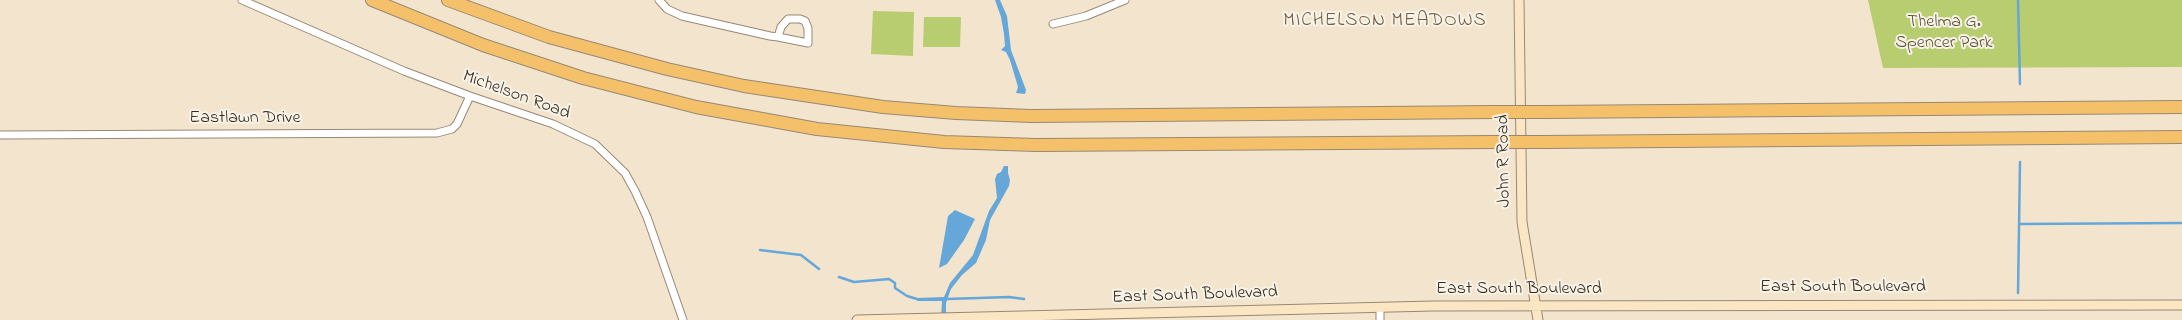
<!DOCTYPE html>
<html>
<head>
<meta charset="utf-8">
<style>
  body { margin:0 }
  canvas { display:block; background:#f3e5cd }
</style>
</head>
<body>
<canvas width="2182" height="320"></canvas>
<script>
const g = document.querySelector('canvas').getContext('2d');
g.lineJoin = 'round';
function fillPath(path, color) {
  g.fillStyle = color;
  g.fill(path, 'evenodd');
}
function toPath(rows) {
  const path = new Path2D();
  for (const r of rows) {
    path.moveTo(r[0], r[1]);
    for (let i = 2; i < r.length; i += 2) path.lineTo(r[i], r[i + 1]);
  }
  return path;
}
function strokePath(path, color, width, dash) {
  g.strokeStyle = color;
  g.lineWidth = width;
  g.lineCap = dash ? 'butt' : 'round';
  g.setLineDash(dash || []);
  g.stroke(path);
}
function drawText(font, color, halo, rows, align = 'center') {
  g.font = font + ' "Indie Flower",sans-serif';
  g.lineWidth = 4;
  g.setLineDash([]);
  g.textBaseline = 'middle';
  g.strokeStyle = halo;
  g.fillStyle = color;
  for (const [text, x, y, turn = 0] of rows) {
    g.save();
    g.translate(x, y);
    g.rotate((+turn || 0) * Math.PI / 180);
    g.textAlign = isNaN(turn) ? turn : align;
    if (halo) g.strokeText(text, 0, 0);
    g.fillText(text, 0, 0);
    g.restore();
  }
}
fillPath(toPath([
  [1868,0,2182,0,2182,67,1883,68],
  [873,11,914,12,913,56,871,54],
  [924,17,961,17,960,47,923,47]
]), '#b8cc70');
fillPath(toPath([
  [995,0,1000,0,1007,16,1011,50,1026,90,1025,94,1016,93,1018,87,1010,60,1006,52,1001,50,1005,46,1004,34,1001,17],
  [1004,166,1008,166,1008,173,1010,180,1009,186,990,220,986,240,976,263,962,275,951,289,946,303,946,320,941,320,942,301,917,301,917,298,944,297,950,283,973,255,989,211,997,198,995,179,997,174,1001,172],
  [955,210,975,219,964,240,947,264,939,268,948,216]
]), '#66a7d9');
strokePath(toPath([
  [2018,0,2020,84],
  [2020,224,2182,223],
  [760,250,801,255,819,269],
  [839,277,854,282,889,279,895,283,895,288,907,296,917,299],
  [2018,293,2020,162],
  [947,299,1009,297,1024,299]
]), '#66a7d9', 2.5);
const street = toPath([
  [242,0,404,71,470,96,553,124,595,144,625,173,635,191,647,217,683,320],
  [659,0,667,9,682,16,770,36,778,37,808,43,808,28,805,21,800,19,788,19,781,27,778,37],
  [1053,24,1086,16,1125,0],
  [0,135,437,133,452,129,457,124,470,96],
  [1380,307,1380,320]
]);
const secondary = toPath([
  [1519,0,1522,222,1538,320],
  [857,320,1433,306,2182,305]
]);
const highway = toPath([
  [372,0,483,45,583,78,696,107,817,129,944,142,1036,145,1496,142],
  [448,0,549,37,667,69,744,86,883,107,956,113,1031,116,1496,112],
  [1542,112,2182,107],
  [1542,142,2182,137]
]);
strokePath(street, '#978876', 9);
strokePath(secondary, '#978876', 11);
strokePath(highway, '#978876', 14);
strokePath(street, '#fff', 7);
strokePath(secondary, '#fbe6c3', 9);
strokePath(highway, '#f4c16a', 12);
const highwayBridge = toPath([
  [1496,112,1542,112],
  [1496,142,1542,142]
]);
strokePath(highwayBridge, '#978876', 14, []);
strokePath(highwayBridge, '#f4c16a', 12);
drawText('18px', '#5a5232', '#f7f3e8', [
  ["Thelma G.",1944,23],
  ["Spencer Park",1944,44]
]);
drawText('18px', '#3b2a1e', '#f7f3e8', [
  ["Michelson Road",516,96,20],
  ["Eastlawn Drive",245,119],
  ["John R Road",1505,161,-91],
  ["East South Boulevard",1843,288],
  ["East South Boulevard",1519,290],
  ["East South Boulevard",1195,296,-2]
]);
g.letterSpacing = '1px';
drawText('19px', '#755c42', '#f7f3e8', [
  ["MICHELSON MEADOWS",1385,22]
]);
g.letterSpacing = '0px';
</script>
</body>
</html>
